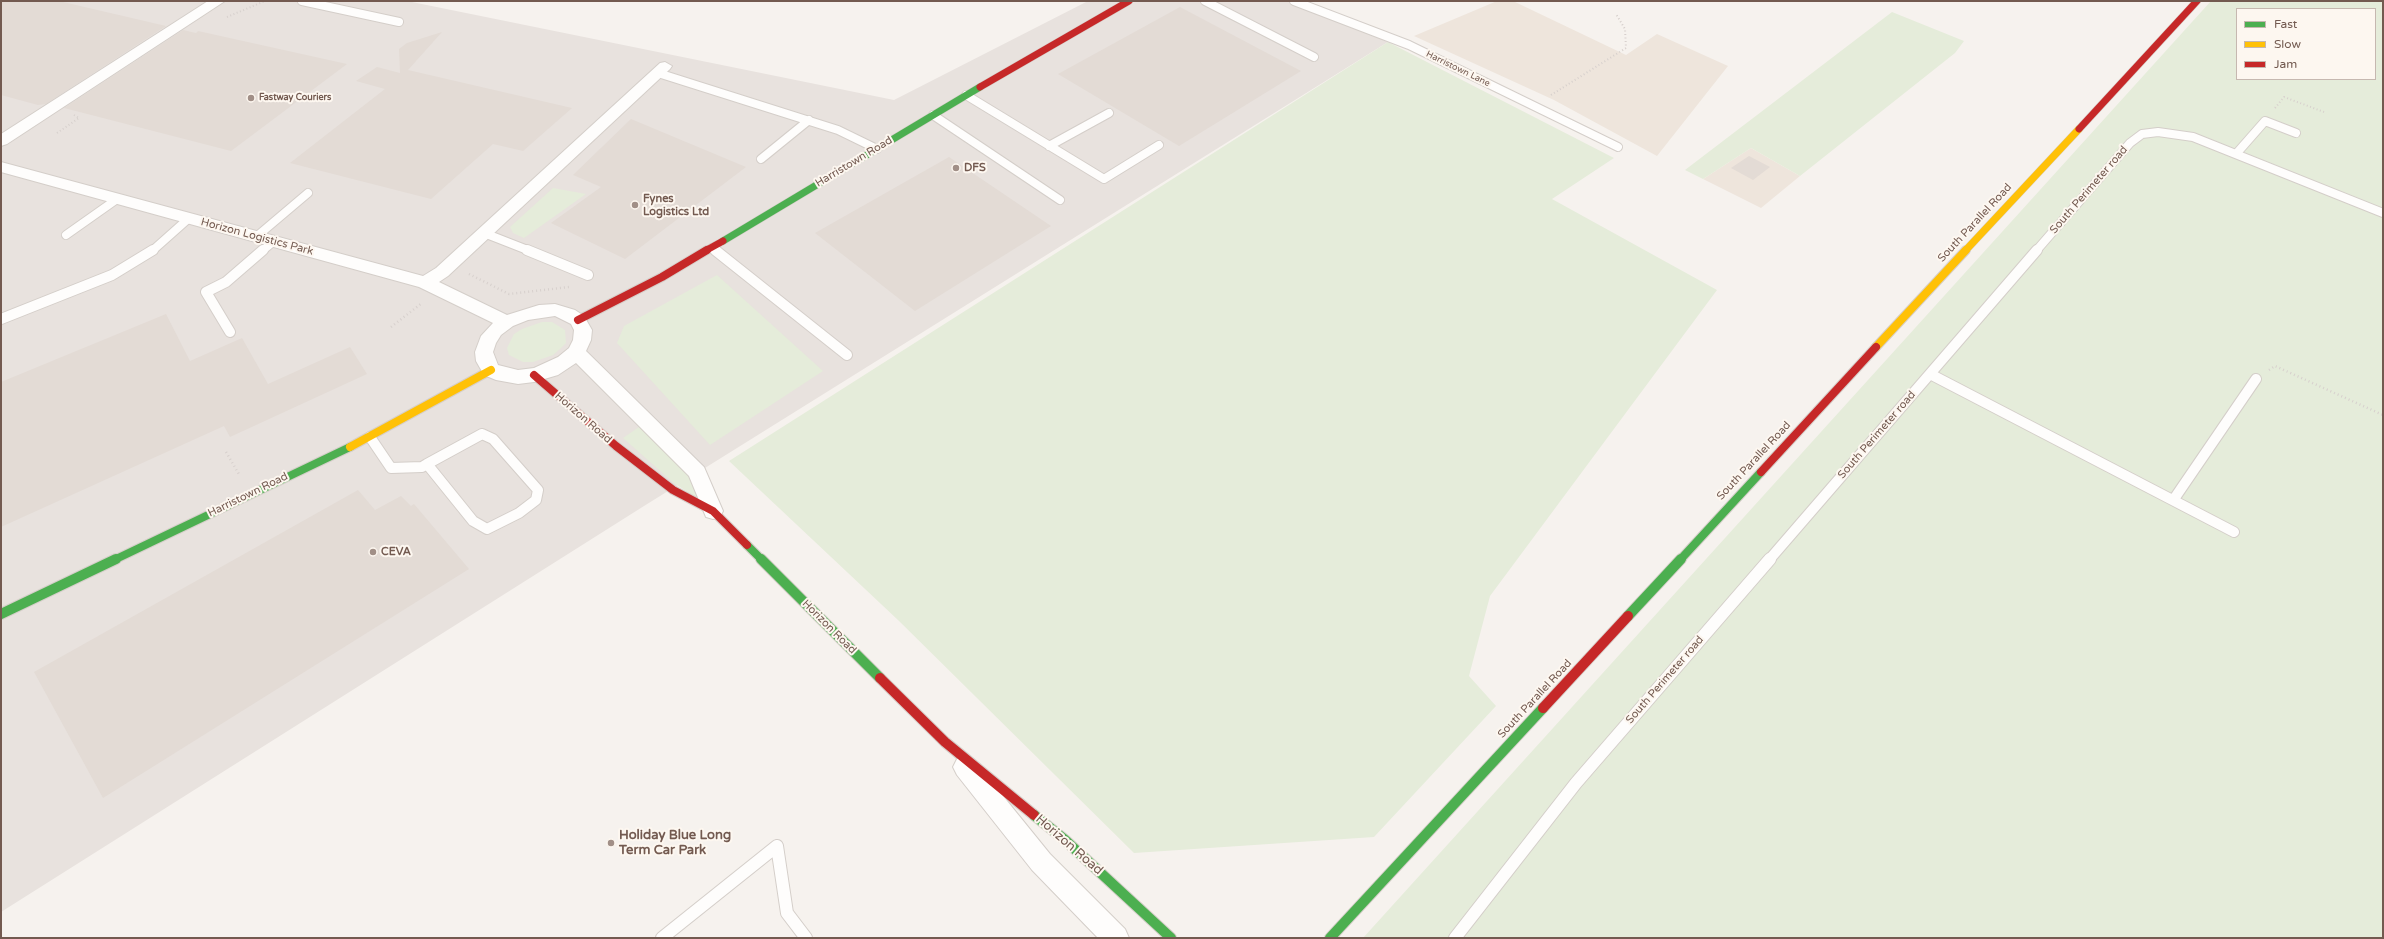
<!DOCTYPE html>
<html>
<head>
<meta charset="utf-8">
<style>
  body { margin:0 }
  #map { position:relative; width:2384px; height:939px; overflow:hidden; background:#f6f2ee; font-family:"Varela Round",sans-serif }
  canvas { display:block }
  .frame { position:absolute; inset:0; border:2px solid #735a50; pointer-events:none }
  .legend { position:absolute; left:2236px; top:8px; width:140px; height:72px; box-sizing:border-box; background:#fdf7f0; border:1px solid #c6b8b0; margin:0; padding:5px 7px; list-style:none; font-size:12px; color:#735a50 }
  .legend li { display:flex; align-items:center; gap:8px; height:20px }
  .legend b { width:20px; border:1px solid #c6b8b0 }
</style>
</head>
<body>
<div id="map">
<canvas width="2384" height="939"></canvas>
<div class="frame"></div>
<ul class="legend">
<li><b style="height:5px;background:#4caf50"></b>Fast</li>
<li><b style="height:5px;background:#ffc107"></b>Slow</li>
<li><b style="height:5px;background:#c62828"></b>Jam</li>
</ul>
</div>
<script>
const g = document.querySelector('canvas').getContext('2d');
g.lineJoin = 'round';
function fillPath(path, color) {
  g.fillStyle = color;
  g.fill(path, 'evenodd');
}
function toPath(rows) {
  const path = new Path2D();
  for (const r of rows) {
    path.moveTo(r[0], r[1]);
    for (let i = 2; i < r.length; i += 2) path.lineTo(r[i], r[i + 1]);
  }
  return path;
}
function strokePath(path, color, width, dash) {
  g.strokeStyle = color;
  g.lineWidth = width;
  g.lineCap = dash ? 'butt' : 'round';
  g.setLineDash(dash || []);
  g.stroke(path);
}
function drawText(font, color, halo, rows, align = 'center') {
  g.font = font + ' "Varela Round",sans-serif';
  g.lineWidth = 4;
  g.setLineDash([]);
  g.textBaseline = 'middle';
  g.strokeStyle = halo;
  g.fillStyle = color;
  for (const [text, x, y, turn = 0] of rows) {
    g.save();
    g.translate(x, y);
    g.rotate((+turn || 0) * Math.PI / 180);
    g.textAlign = isNaN(turn) ? turn : align;
    if (halo) g.strokeText(text, 0, 0);
    g.fillText(text, 0, 0);
    g.restore();
  }
}
fillPath(toPath([
  [1497,1,1513,1,1626,55,1657,34,1728,66,1657,156,1554,100,1414,36],
  [1751,148,1800,176,1761,208,1703,179]
]), '#eee5dc');
fillPath(toPath([
  [1,1,407,1,894,100,1088,1,1288,1,1388,42,644,506,1,912]
]), '#e8e2de');
fillPath(toPath([
  [2211,1,2383,1,2383,938,1363,938],
  [2237,9,2375,9,2375,79,2237,79],
  [1892,12,1964,41,1955,53,1800,176,1751,148,1703,179,1685,170],
  [1388,42,1614,158,1552,199,1717,290,1490,596,1469,676,1496,706,1374,837,1134,853,898,620,729,461],
  [553,188,586,194,524,238,513,233,510,227],
  [717,275,823,371,710,445,617,343,624,326],
  [542,322,552,322,565,330,566,343,560,349,553,355,533,362,523,362,509,355,507,348,514,334,522,329],
  [639,427,687,473,702,501,675,484,623,438]
]), '#e5ecda');
fillPath(toPath([
  [1,1,59,1,166,26,46,104,38,105,1,95],
  [1180,7,1301,71,1179,146,1058,74],
  [183,30,196,33,198,31,347,64,231,151,64,108],
  [442,32,408,70,572,108,523,151,493,144,431,199,290,163,385,89,356,81,377,67,400,73,399,49,407,43],
  [631,119,746,167,625,259,551,223,601,187,573,175],
  [1749,156,1770,167,1753,180,1731,168],
  [949,157,1051,226,915,311,815,233],
  [166,314,190,361,242,338,268,384,350,347,367,374,230,437,224,426,1,527,1,382],
  [358,490,375,510,401,496,411,506,414,504,469,569,103,798,34,672]
]), '#e3dbd5');
const laneFar2 = toPath([
  [302,1,399,22],
  [1205,1,1314,57],
  [1294,1,1409,45,1618,147],
  [658,73,838,130,877,149],
  [966,95,1104,179,1159,145],
  [933,115,1060,200],
  [1049,146,1109,113],
  [2236,154,2265,121,2296,133],
  [761,159,809,120],
  [484,233,530,251],
  [66,235,117,199],
  [256,237,308,193],
  [712,248,716,251],
  [152,251,188,219],
  [262,251,273,242],
  [2036,251,2130,143,2142,134,2158,132,2193,137,2383,213]
]);
const laneFar1 = toPath([
  [527,250,588,275],
  [715,250,847,355],
  [1,319,112,275,153,250],
  [230,332,206,292,226,282,263,250],
  [1930,374,2234,532],
  [482,434,493,439,538,490,536,500,519,513,487,529,473,521,427,464,482,434],
  [370,437,391,468,422,467,427,464],
  [2174,499,2256,379],
  [1769,560,2037,250]
]);
const lane = toPath([
  [777,846,787,913,806,938],
  [662,938,777,846],
  [1455,938,1576,783,1770,559]
]);
const street = toPath([
  [208,1,225,1,7,144,1,146,1,134,208,1],
  [665,62,672,66,670,69,448,276,439,282,507,315,539,305,555,304,575,310,584,316,592,330,591,340,586,351,704,467,723,511,720,517,713,519,706,517,689,476,576,363,558,375,534,382,518,384,496,380,484,375,476,361,475,352,481,336,493,323,419,287,1,172,1,162,423,276,436,268,660,63,665,62],
  [555,316,571,324,574,330,573,340,569,348,558,357,534,368,518,370,498,365,493,352,496,343,501,335,513,326,528,320,555,316],
  [965,756,973,759,1050,854,1125,929,1129,938,1098,938,1032,870,957,775,953,767,957,759,965,756]
]);
const fastFar2 = toPath([
  [723,241,980,87]
]);
const fastFar1 = toPath([
  [747,545,762,560],
  [114,560,350,447],
  [1680,560,1761,472]
]);
const fast = toPath([
  [761,559,880,678],
  [1,614,116,559],
  [1628,616,1681,559],
  [1034,815,1065,840,1171,938],
  [1330,938,1543,708]
]);
const slowFar1 = toPath([
  [1965,251,2079,129]
]);
const slow = toPath([
  [1876,347,1966,250],
  [350,447,491,370]
]);
const jamFar2 = toPath([
  [980,87,1129,1],
  [2079,129,2197,1],
  [705,251,723,241]
]);
const jamFar1 = toPath([
  [578,320,662,277,707,250],
  [534,375,616,446,673,490,713,511,747,545],
  [1761,472,1876,347]
]);
const jam = toPath([
  [880,678,945,742,1034,815],
  [1543,708,1628,616]
]);
strokePath(laneFar2, '#d4cec9', 10);
strokePath(laneFar1, '#d4cec9', 12);
strokePath(lane, '#d4cec9', 14);
strokePath(street, '#d4cec9', 2);
strokePath(fastFar2, '#d6cfca', 8);
strokePath(fastFar1, '#d6cfca', 10);
strokePath(fast, '#d6cfca', 12);
strokePath(slowFar1, '#d6cfca', 8);
strokePath(slow, '#d6cfca', 10);
strokePath(jamFar2, '#d6cfca', 8);
strokePath(jamFar1, '#d6cfca', 10);
strokePath(jam, '#d6cfca', 12);
strokePath(toPath([
  [227,17,265,1],
  [1551,95,1626,48,1625,29,1616,14],
  [2275,108,2284,97,2324,112],
  [57,133,79,118,74,115]
]), '#d7d0cd', 2, [1, 2.5]);
strokePath(toPath([
  [469,274,509,294,569,287],
  [391,327,422,303],
  [2269,370,2275,366,2383,415],
  [226,452,240,476]
]), '#d7d0cd', 2.5, [1, 3]);
strokePath(laneFar2, '#fefdfc', 8);
strokePath(laneFar1, '#fefdfc', 10);
strokePath(lane, '#fefdfc', 12);
fillPath(street, '#fefdfc');
strokePath(fastFar2, '#4caf50', 7);
strokePath(fastFar1, '#4caf50', 8);
strokePath(fast, '#4caf50', 10);
strokePath(slowFar1, '#ffc107', 7);
strokePath(slow, '#ffc107', 8);
strokePath(jamFar2, '#c62828', 7);
strokePath(jamFar1, '#c62828', 8);
strokePath(jam, '#c62828', 10);
for (const [x, y, r, color] of [
  [251,98,4,"#a18f87"],
  [956,168,4,"#a18f87"],
  [635,205,4,"#a18f87"],
  [373,552,4,"#a18f87"],
  [611,843,4,"#a18f87"]
]) {
  const dot = new Path2D();
  dot.arc(x, y, r, 0, 2 * Math.PI);
  g.fillStyle = color;
  g.fill(dot);
  strokePath(dot, '#fdf7f0', 1.5);
}
drawText('9px', '#735a50', '#fdf7f0', [
  ["Harristown Lane",1458,69,26]
]);
drawText('bold 9px', '#735a50', '#fdf7f0', [
  ["Fastway Couriers",259,98]
], 'left');
drawText('11px', '#735a50', '#fdf7f0', [
  ["Harristown Road",854,162,-31],
  ["South Perimeter road",2089,190,-49],
  ["South Parallel Road",1975,223,-47],
  ["Horizon Logistics Park",257,237,15],
  ["Horizon Road",583,418,41],
  ["South Perimeter road",1877,435,-49],
  ["South Parallel Road",1754,461,-47],
  ["Harristown Road",248,495,-26],
  ["Horizon Road",829,627,45],
  ["South Perimeter road",1665,680,-49],
  ["South Parallel Road",1535,699,-47]
]);
drawText('bold 11px', '#735a50', '#fdf7f0', [
  ["DFS",964,168],
  ["Fynes",643,199],
  ["Logistics Ltd",643,212],
  ["CEVA",381,552]
], 'left');
drawText('bold 13px', '#735a50', '#fdf7f0', [
  ["Holiday Blue Long",619,836],
  ["Term Car Park",619,851]
], 'left');
drawText('13px', '#735a50', '#fdf7f0', [
  ["Horizon Road",1069,845,41]
]);
</script>
</body>
</html>
